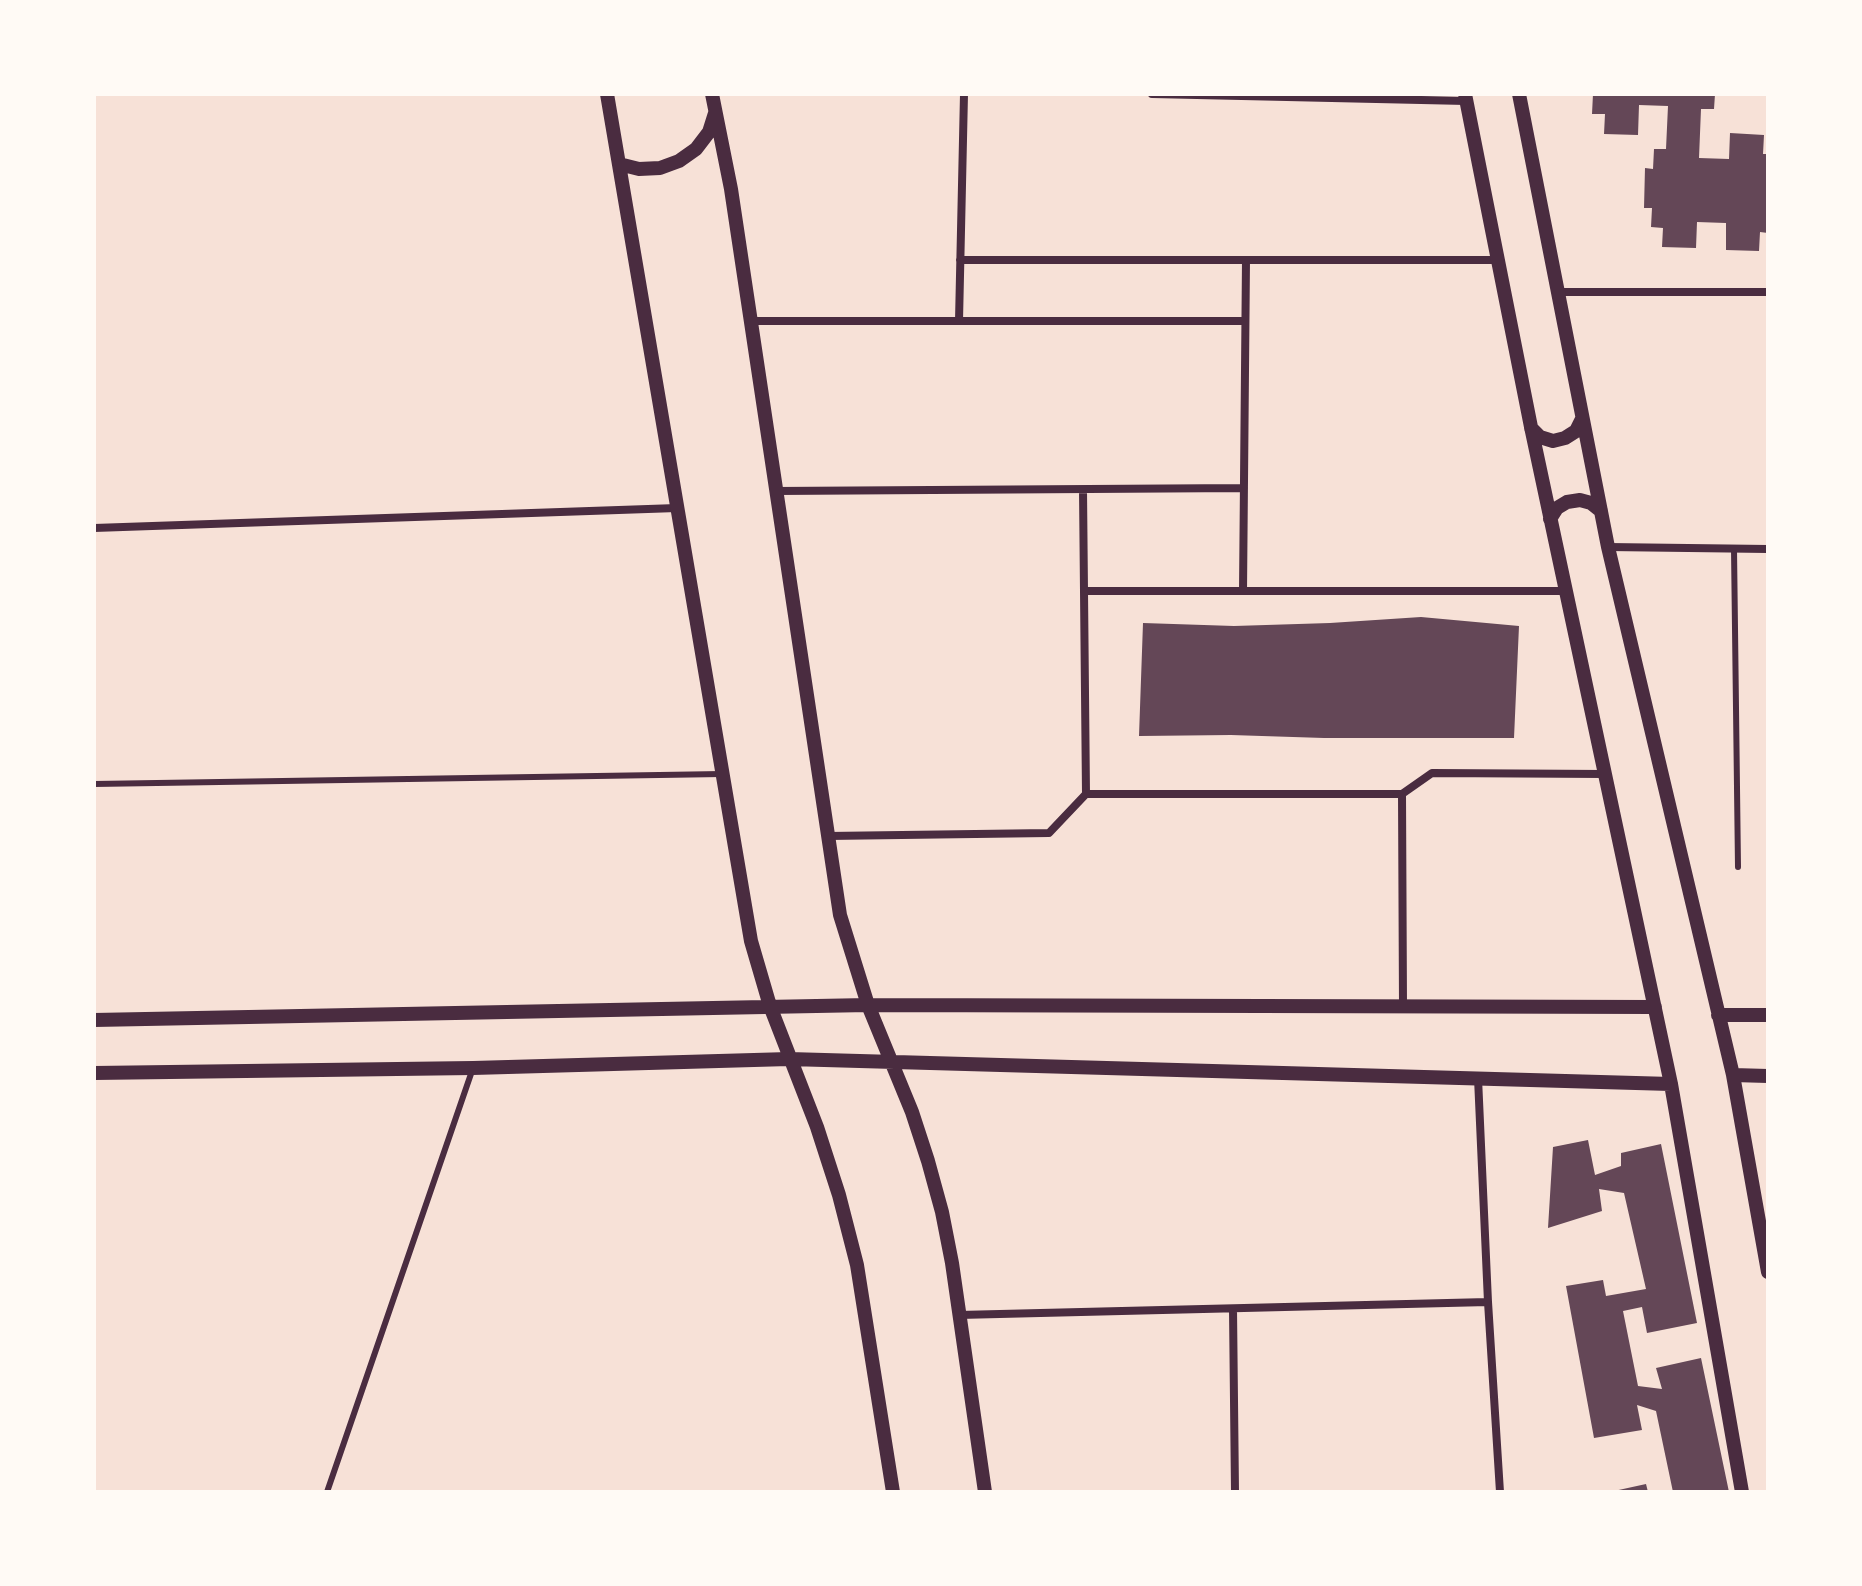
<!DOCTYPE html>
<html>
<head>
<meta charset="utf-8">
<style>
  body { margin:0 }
  #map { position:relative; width:1862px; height:1586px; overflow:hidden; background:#f7e1d7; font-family:Lato,sans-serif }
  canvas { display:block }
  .frame { position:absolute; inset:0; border:96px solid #fffaf5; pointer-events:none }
</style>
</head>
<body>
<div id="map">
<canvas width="1862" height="1586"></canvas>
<div class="frame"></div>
</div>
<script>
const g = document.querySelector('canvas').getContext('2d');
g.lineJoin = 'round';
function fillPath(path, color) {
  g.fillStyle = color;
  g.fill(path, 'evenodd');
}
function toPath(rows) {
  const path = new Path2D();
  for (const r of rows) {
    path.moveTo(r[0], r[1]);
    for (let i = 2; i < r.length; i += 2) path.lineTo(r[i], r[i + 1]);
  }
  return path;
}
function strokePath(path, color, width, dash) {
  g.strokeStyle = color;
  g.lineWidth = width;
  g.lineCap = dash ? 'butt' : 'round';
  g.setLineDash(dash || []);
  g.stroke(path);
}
fillPath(toPath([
  [1593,94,1715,94,1714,109,1701,109,1699,158,1729,159,1730,133,1764,135,1763,154,1768,154,1768,233,1760,232,1759,251,1726,250,1726,223,1697,222,1696,248,1662,247,1663,228,1651,227,1652,208,1644,208,1645,168,1653,169,1654,149,1666,149,1668,106,1639,105,1638,135,1604,134,1605,114,1592,114],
  [1421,617,1519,626,1514,738,1324,738,1231,735,1139,736,1143,623,1234,626,1330,623],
  [1588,1140,1595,1175,1621,1166,1621,1153,1661,1144,1697,1323,1647,1333,1642,1307,1623,1311,1638,1386,1662,1389,1656,1368,1701,1358,1729,1492,1673,1492,1656,1411,1637,1405,1642,1430,1594,1438,1566,1286,1603,1280,1606,1296,1646,1289,1624,1193,1599,1189,1602,1211,1548,1228,1553,1147],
  [1646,1484,1648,1492,1614,1492,1614,1491]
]), '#644757');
strokePath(toPath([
  [1734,549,1738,867],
  [94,784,722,774],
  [327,1492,473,1068]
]), '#4a2c40', 6);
strokePath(toPath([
  [1152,94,1466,101],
  [960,260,1497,260],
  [1557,292,1768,292],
  [750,321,1245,321],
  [959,321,964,94],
  [776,491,1244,488],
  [94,528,677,508],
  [1608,547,1768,549],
  [1084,591,1566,591],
  [1243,591,1246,260],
  [1086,794,1402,794,1432,773,1605,774],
  [1402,794,1403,1006],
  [828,836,1049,833,1086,794,1083,490],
  [1478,1078,1488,1302,1500,1492],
  [1233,1309,1235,1492],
  [959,1315,1488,1302]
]), '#4a2c40', 8);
strokePath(toPath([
  [607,94,751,941,770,1006,817,1127,839,1195,857,1265,893,1492],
  [712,94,731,189,840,915,868,1005,912,1112,928,1161,942,1212,952,1263,985,1492],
  [1465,94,1531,427,1671,1084,1742,1492],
  [1519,94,1608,547,1733,1075,1768,1272],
  [619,164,639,169,660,168,679,161,696,149,709,132,715,113],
  [1531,428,1540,437,1553,441,1565,438,1576,431,1582,419],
  [1550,519,1557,508,1567,502,1580,500,1591,503,1601,511],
  [1718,1015,1768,1015],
  [94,1020,868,1005,1655,1007],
  [94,1073,473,1068,789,1059,1671,1084],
  [1733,1075,1768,1076]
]), '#4a2c40', 14);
</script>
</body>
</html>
